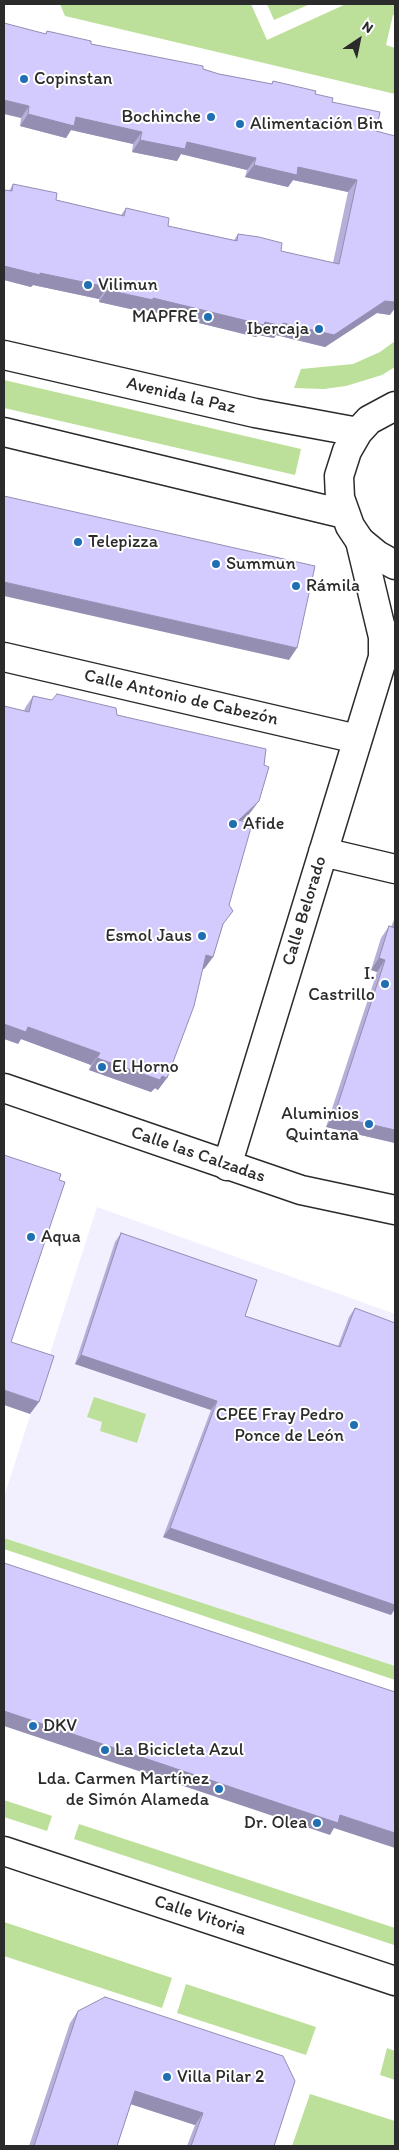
<!DOCTYPE html>
<html>
<head>
<meta charset="utf-8">
<style>
  body { margin:0 }
  #map { position:relative; width:399px; height:2150px; overflow:hidden; background:#fff; font-family:Itim,sans-serif }
  canvas { display:block }
  .frame { position:absolute; inset:0; border:5px solid #2b2b2b; pointer-events:none }
  .north { position:absolute; left:334px; top:15px; width:50px; height:50px; -webkit-text-stroke:4px #fff; paint-order:stroke; rotate:34deg; font-size:14px; font-weight:700; line-height:20px; text-align:center; color:#2b2b2b }
  .north::after { content:''; display:block; margin:auto; width:18px; height:22px; background:#2b2b2b; clip-path:polygon(50% 0,100% 100%,50% 72%,0 100%) }
</style>
</head>
<body>
<div id="map">
<canvas width="399" height="2150"></canvas>
<div class="frame"></div>
<div class="north">N</div>
</div>
<script>
const g = document.querySelector('canvas').getContext('2d');
g.lineJoin = 'round';
function fillPath(path, color) {
  g.fillStyle = color;
  g.fill(path, 'evenodd');
}
function toPath(rows) {
  const path = new Path2D();
  for (const r of rows) {
    path.moveTo(r[0], r[1]);
    for (let i = 2; i < r.length; i += 2) path.lineTo(r[i], r[i + 1]);
  }
  return path;
}
function strokePath(path, color, width, dash) {
  g.strokeStyle = color;
  g.lineWidth = width;
  g.lineCap = dash ? 'butt' : 'round';
  g.setLineDash(dash || []);
  g.stroke(path);
}
function drawText(font, color, halo, rows, align = 'center') {
  g.font = font + ' Itim,sans-serif';
  g.lineWidth = 4;
  g.setLineDash([]);
  g.textBaseline = 'middle';
  g.strokeStyle = halo;
  g.fillStyle = color;
  for (const [text, x, y, turn = 0] of rows) {
    g.save();
    g.translate(x, y);
    g.rotate((+turn || 0) * Math.PI / 180);
    g.textAlign = isNaN(turn) ? turn : align;
    if (halo) g.strokeText(text, 0, 0);
    g.fillText(text, 0, 0);
    g.restore();
  }
}
fillPath(toPath([
  [97,1207,395,1314,395,1666,4,1538,4,1497]
]), '#f2efff');
fillPath(toPath([
  [60,4,251,4,267,40,346,4,395,4,395,15,393,15,386,45,395,48,395,94,65,16],
  [267,4,310,4,274,20],
  [395,341,395,367,382,375,346,386,324,389,294,388,301,369,353,364,380,352],
  [4,380,301,449,295,475,4,408],
  [94,1397,146,1414,137,1443,100,1431,102,1422,87,1417],
  [4,1538,395,1666,395,1680,4,1549],
  [4,1800,52,1816,47,1831,4,1817],
  [79,1824,395,1928,394,1945,74,1839],
  [4,1922,172,1978,162,2008,4,1956],
  [186,1984,316,2027,306,2055,177,2013],
  [387,2048,395,2051,395,2080,380,2075],
  [310,2094,395,2121,395,2146,292,2146]
]), '#bce09a');
const minor = toPath([
  [360,541,383,637,383,657],
  [4,657,357,739],
  [323,852,395,869],
  [4,1088,301,1190,395,1210],
  [227,1166,383,657,395,635]
]);
const secondary = toPath([
  [4,355,255,413,358,432],
  [395,406,369,420,358,432,347,451,339,476,340,498,350,526,360,541,377,555,395,565],
  [4,432,344,514]
]);
const trunk = toPath([
  [4,1851,395,1981]
]);
strokePath(minor, '#2b2b2b', 31);
strokePath(secondary, '#2b2b2b', 31);
strokePath(trunk, '#2b2b2b', 31);
strokePath(minor, '#fff', 28);
strokePath(secondary, '#fff', 28);
strokePath(trunk, '#fff', 28);
fillPath(toPath([
  [47,31,91,44,203,69,219,74,271,84,273,81,315,94,332,102,376,131,390,315,377,313,325,347,276,335,274,338,258,335,256,337,146,310,144,312,99,302,99,299,33,285,31,287,4,280,4,190,9,191,13,184,56,200,121,215,126,208,168,226,234,240,238,234,281,251,333,263,348,192,293,180,288,187,245,177,247,170,181,154,177,161,132,152,133,144,71,130,66,138,20,126,21,118,45,34],
  [33,696,117,715,250,813,242,821,223,925,213,957,204,969,203,968,158,1090,155,1088,151,1092,89,1070,91,1065,21,1039,18,1044,24,711,25,708],
  [395,918,395,1143,326,1127,377,972,371,970,381,938,389,926,391,927,393,922],
  [121,1233,245,1316,338,1346,349,1317,355,1308,391,1615,163,1537,211,1410,75,1364,115,1242],
  [78,2011,274,2146,187,2146,195,2125,131,2104,117,2146,29,2146,70,2023]
]), '#b5afda');
fillPath(toPath([
  [4,100,29,106,21,118,4,114],
  [28,114,76,117,142,132,133,144,71,130,66,138,20,126],
  [140,140,187,142,256,158,247,170,181,154,177,161,132,152],
  [254,165,298,167,357,180,348,192,293,180,288,187,245,177],
  [4,266,40,273,107,287,99,299,33,285,31,287,4,280],
  [107,290,153,298,265,322,283,323,385,301,395,300,395,308,390,315,377,313,325,347,276,335,274,338,258,335,256,337,146,310,144,312,99,302],
  [4,582,297,648,289,660,4,596],
  [259,801,250,813,231,832,239,820],
  [206,955,213,957,204,969,198,967],
  [379,958,385,960,377,972,371,970],
  [4,1024,28,1027,100,1053,91,1065,21,1039,18,1044,4,1039],
  [97,1058,162,1076,167,1078,158,1090,155,1088,151,1092,89,1070],
  [334,1116,395,1130,395,1143,326,1127],
  [81,1355,217,1401,211,1410,75,1364],
  [4,1390,39,1402,30,1414,4,1405],
  [170,1528,395,1605,395,1609,391,1615,163,1537],
  [4,1711,340,1815,395,1833,395,1848,334,1828,330,1835,4,1726],
  [135,2091,203,2113,195,2125,127,2103]
]), '#948eb2');
const building = toPath([
  [4,23,46,34,47,31,91,41,91,44,203,66,203,69,219,74,272,84,273,81,316,91,315,94,333,98,332,102,380,112,376,131,395,136,395,302,385,301,334,335,283,323,282,326,265,322,264,325,153,298,153,300,107,290,107,287,40,273,40,275,4,266,4,190,12,191,13,184,57,193,56,200,124,216,126,208,169,218,168,226,237,241,238,234,259,237,282,243,281,251,339,264,357,180,298,167,297,175,254,165,256,158,187,142,185,149,140,140,142,132,76,117,74,126,28,114,29,106,4,100,4,23],
  [4,496,315,566,297,648,4,582,4,496],
  [57,694,116,708,117,715,266,749,264,765,269,767,259,801,239,820,252,824,229,905,233,911,223,924,213,957,206,955,194,1006,167,1078,162,1076,160,1080,97,1058,100,1053,28,1027,26,1032,4,1024,4,706,29,712,33,696,52,700,57,694],
  [389,926,395,928,395,927,395,1130,334,1116,385,960,379,958,389,926],
  [4,1155,61,1174,59,1180,65,1182,11,1342,54,1356,39,1402,4,1390,4,1155],
  [121,1233,257,1280,245,1316,340,1347,355,1308,395,1323,395,1605,170,1528,217,1401,81,1355,121,1233],
  [4,1563,395,1692,395,1833,340,1815,338,1823,4,1711,4,1563],
  [105,1997,283,2056,295,2081,274,2146,191,2146,203,2113,135,2091,117,2146,34,2146,78,2011,105,1997]
]);
fillPath(building, '#d3cbfe');
strokePath(building, '#948eb2', 1);
for (const [x, y, r, color] of [
  [24,79,5,"#1f6fb2"],
  [211,117,5,"#1f6fb2"],
  [240,124,5,"#1f6fb2"],
  [88,285,5,"#1f6fb2"],
  [208,317,5,"#1f6fb2"],
  [319,329,5,"#1f6fb2"],
  [78,542,5,"#1f6fb2"],
  [216,564,5,"#1f6fb2"],
  [296,586,5,"#1f6fb2"],
  [233,824,5,"#1f6fb2"],
  [202,936,5,"#1f6fb2"],
  [385,984,5,"#1f6fb2"],
  [102,1067,5,"#1f6fb2"],
  [369,1124,5,"#1f6fb2"],
  [31,1237,5,"#1f6fb2"],
  [354,1425,5,"#1f6fb2"],
  [33,1726,5,"#1f6fb2"],
  [105,1750,5,"#1f6fb2"],
  [219,1789,5,"#1f6fb2"],
  [317,1823,5,"#1f6fb2"],
  [167,2077,5,"#1f6fb2"]
]) {
  const dot = new Path2D();
  dot.arc(x, y, r, 0, 2 * Math.PI);
  g.fillStyle = color;
  g.fill(dot);
  strokePath(dot, '#fff', 2);
}
drawText('18px', '#2b2b2b', '#fff', [
  ["Copinstan",34,79],
  ["Bochinche",201,117,"right"],
  ["Alimentación Bin",250,124],
  ["Vilimun",98,285],
  ["MAPFRE",198,317,"right"],
  ["Ibercaja",309,329,"right"],
  ["Telepizza",88,542],
  ["Summun",226,564],
  ["Rámila",306,586],
  ["Afide",243,824],
  ["Esmol Jaus",192,936,"right"],
  ["I.",375,974,"right"],
  ["Castrillo",375,995,"right"],
  ["El Horno",112,1067],
  ["Aluminios",359,1114,"right"],
  ["Quintana",359,1135,"right"],
  ["Aqua",41,1237],
  ["CPEE Fray Pedro",344,1415,"right"],
  ["Ponce de León",344,1436,"right"],
  ["DKV",43,1726],
  ["La Bicicleta Azul",115,1750],
  ["Lda. Carmen Martínez",209,1779,"right"],
  ["de Simón Alameda",209,1800,"right"],
  ["Dr. Olea",307,1823,"right"],
  ["Villa Pilar 2",177,2077]
], 'left');
drawText('18px', '#2b2b2b', '#fff', [
  ["Avenida la Paz",181,396,13],
  ["Calle Antonio de Cabezón",181,698,13],
  ["Calle Belorado",305,911,-73],
  ["Calle las Calzadas",198,1155,19],
  ["Calle Vitoria",200,1916,18]
]);
</script>
</body>
</html>
